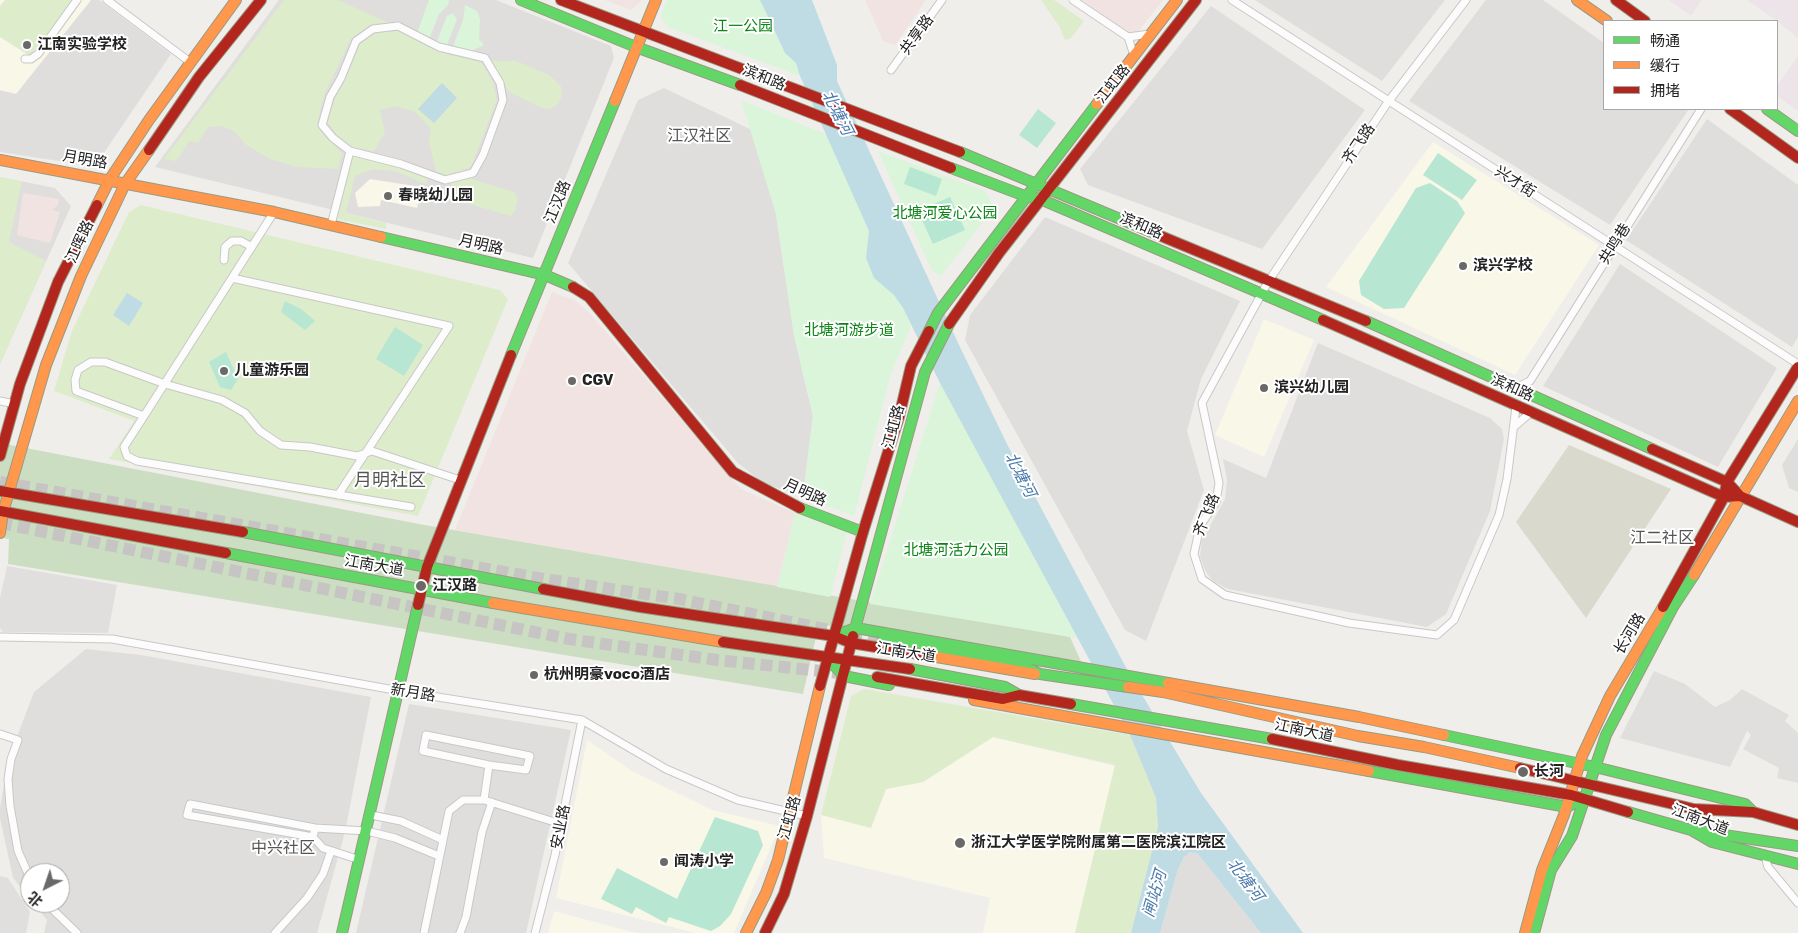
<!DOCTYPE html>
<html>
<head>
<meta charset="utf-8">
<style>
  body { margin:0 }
  #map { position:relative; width:1798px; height:933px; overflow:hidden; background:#f0eeeb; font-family:Rubik,"Noto Sans SC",sans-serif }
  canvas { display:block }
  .legend { position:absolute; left:1603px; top:20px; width:175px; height:90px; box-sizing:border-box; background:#fff; border:1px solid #a7a7a7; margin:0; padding:6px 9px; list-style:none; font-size:15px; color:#222 }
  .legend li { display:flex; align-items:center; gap:10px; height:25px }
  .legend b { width:25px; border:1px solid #a7a7a7 }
  .north { position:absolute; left:20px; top:863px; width:50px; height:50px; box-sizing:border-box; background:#fff; border:1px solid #a7a7a7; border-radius:50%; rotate:221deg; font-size:14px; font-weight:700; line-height:20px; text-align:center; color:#222 }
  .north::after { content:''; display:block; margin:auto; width:18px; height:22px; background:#6a6968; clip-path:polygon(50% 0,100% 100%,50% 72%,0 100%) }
</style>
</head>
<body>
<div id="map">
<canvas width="1798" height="933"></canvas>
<ul class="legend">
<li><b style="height:6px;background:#63d668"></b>畅通</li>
<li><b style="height:6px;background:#ff974d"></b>缓行</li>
<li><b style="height:6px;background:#b3261e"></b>拥堵</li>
</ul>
<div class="north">北</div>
</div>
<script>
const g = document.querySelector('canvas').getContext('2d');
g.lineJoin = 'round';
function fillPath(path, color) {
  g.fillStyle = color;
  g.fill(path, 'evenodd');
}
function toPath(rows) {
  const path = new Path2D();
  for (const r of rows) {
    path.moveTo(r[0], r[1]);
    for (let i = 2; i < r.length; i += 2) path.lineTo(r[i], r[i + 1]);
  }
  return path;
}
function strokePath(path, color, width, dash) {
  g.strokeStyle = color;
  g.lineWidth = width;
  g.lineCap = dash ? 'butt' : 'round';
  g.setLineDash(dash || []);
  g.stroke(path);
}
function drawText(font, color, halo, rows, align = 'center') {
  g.font = font + ' Rubik,"Noto Sans SC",sans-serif';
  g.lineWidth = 4;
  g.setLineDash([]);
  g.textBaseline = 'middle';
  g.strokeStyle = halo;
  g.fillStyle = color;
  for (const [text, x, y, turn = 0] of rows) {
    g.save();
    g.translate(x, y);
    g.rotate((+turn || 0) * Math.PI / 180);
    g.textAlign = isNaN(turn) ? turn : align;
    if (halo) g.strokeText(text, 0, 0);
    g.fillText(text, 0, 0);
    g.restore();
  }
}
fillPath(toPath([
  [91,0,99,0,171,54,97,163,91,166,0,152,0,90,16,93],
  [279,0,496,0,611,46,614,58,533,258,155,167],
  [1255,0,1445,0,1382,81],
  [1486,0,1543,0,1604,43,1604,109,1689,109,1610,225,1409,101],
  [1211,6,1365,110,1262,249,1088,185,1080,169],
  [664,88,752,130,776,214,794,335,813,416,803,496,763,483,738,463,568,263,638,100],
  [1707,119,1798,185,1798,337,1792,347,1626,240],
  [0,177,55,188,71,206,0,364],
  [1045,217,1240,301,1201,379,1187,431,1204,490,1146,641,1125,630,965,340,970,315],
  [1620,264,1777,368,1718,467,1543,386],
  [1318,343,1490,418,1502,429,1504,439,1490,511,1446,614,1427,627,1228,589,1213,581,1206,572,1200,557,1202,540,1225,499,1227,480,1223,459,1266,478],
  [1798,439,1798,492,1789,488,1782,465],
  [86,649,141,655,371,697,345,832,317,933,44,933,47,920,33,903,60,903,60,873,30,873,30,899,13,878,0,818,0,808,8,760,34,692],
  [409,704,571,730,526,933,356,933],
  [1190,852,1198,854,1261,933,1160,933,1178,869,1184,857]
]), '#dfdedc');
fillPath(toPath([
  [605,0,642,0,631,10],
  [865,0,926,0,895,45,883,41],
  [1083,0,1163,0,1134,37],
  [23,193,59,199,58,205,52,210,60,212,50,243,17,235],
  [552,292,574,300,587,310,741,489,795,513,777,587,455,530]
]), '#f1e3e1');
fillPath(toPath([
  [1669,0,1702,0,1691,16],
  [1747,0,1798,0,1798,38,1777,21],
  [1798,56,1798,111,1777,96,1777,86]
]), '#ede4e9');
fillPath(toPath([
  [0,0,91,0,16,94,0,90],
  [1433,142,1599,245,1515,375,1326,287],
  [370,179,421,187,417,208,381,200,380,206,358,207,355,193],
  [1264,319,1314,340,1264,457,1215,435],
  [993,737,1115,766,1075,933,983,933,990,898,824,858,821,815,871,827,886,789,923,782],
  [587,740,632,771,712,810,780,826,734,933,696,933,556,898],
  [554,911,636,933,548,933]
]), '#f8f7e8');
fillPath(toPath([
  [1569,445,1671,489,1586,618,1516,522]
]), '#d9d9cd');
fillPath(toPath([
  [5,0,73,0,30,56,0,37,0,6],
  [284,0,338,0,389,23,372,24,351,39,324,95,317,125,326,138,342,153,338,169,297,167,270,159,245,144,235,132,222,126,208,127,198,143,190,141,176,161,164,159],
  [1041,0,1054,0,1084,21,1071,38,1065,40,1059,26],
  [398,31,449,55,481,62,493,82,497,100,471,167,445,175,436,171,429,142,431,129,415,112,395,106,380,110,385,132,374,151,352,147,337,135,328,123,335,98,344,83,360,44,374,33],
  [490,61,516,61,549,75,561,86,562,96,557,105,550,109,540,107,509,92],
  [352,156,394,166,428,179,426,184,395,171,373,169,355,176,346,213,386,223,386,229,336,219],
  [0,177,22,181,9,242,46,261,0,364],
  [468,178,514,192,518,199,515,211,511,216,459,201,450,193,451,183],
  [141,205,500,290,508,299,418,516,109,459,134,421,54,391,72,331,129,212],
  [864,689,1130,735,1156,798,1158,827,1131,933,1075,933,1115,765,993,737,923,782,886,789,871,828,821,815,851,696]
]), '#ddeccb');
fillPath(toPath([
  [0,443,419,524,1070,637,1084,668,819,624,803,694,8,564,9,539,0,538]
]), '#cbdec1');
fillPath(toPath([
  [429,0,449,0,448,5,439,14,430,37,420,34,418,30],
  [667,0,760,0,785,53,796,63,800,76,668,27,660,17],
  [465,5,477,11,480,19,479,39,484,45,471,51,453,46,463,20],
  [453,13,457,19,447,45,440,45,437,41,447,16],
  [741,100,828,135,869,231,866,258,874,278,894,295,903,308,911,326,891,373,854,516,803,496,813,416,794,335,776,214],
  [878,151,985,191,992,203,988,216,940,277,931,269],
  [940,383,1079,638,870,604],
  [795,513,847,531,830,597,777,587]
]), '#daf5da');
fillPath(toPath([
  [1038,109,1056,123,1037,148,1019,135],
  [1438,153,1477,180,1462,200,1423,175],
  [910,167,942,179,936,196,904,184],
  [1430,183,1457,201,1465,213,1404,308,1384,309,1361,295,1359,281,1416,188],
  [950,197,965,230,933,244,918,211],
  [285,301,301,309,315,321,305,330,281,312],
  [395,327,423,345,404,376,376,359],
  [226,352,238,379,231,390,220,387,209,362],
  [715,817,758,831,763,845,731,914,720,926,711,931,669,917,666,923,636,907,632,914,601,899,617,868,677,899]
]), '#b7e6d2');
fillPath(toPath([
  [7,566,117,585,108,633,3,632,0,628,0,598],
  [1654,671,1685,684,1715,707,1730,700,1742,689,1789,715,1785,721,1798,733,1798,783,1777,778,1779,768,1743,749,1751,735,1747,731,1730,767,1620,738],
  [0,876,8,878,30,912,26,933,0,933]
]), '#e0dfde');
fillPath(toPath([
  [760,0,812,0,837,65,837,81,959,345,1008,446,1129,673,1169,740,1201,793,1303,933,1261,933,1198,854,1190,852,1184,857,1178,869,1160,933,1131,933,1158,827,1156,798,1130,735,940,383,903,308,894,295,874,278,866,258,869,231,800,76,796,63,785,53],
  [442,83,457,98,434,123,418,109],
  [127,293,143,303,129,326,113,315]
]), '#bfdbe3');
strokePath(toPath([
  [0,482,544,579,679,599,883,641],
  [0,523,569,639,717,660,849,674]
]), '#c7c5c3', 12, [12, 6]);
const street = toPath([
  [107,0,190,62],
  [1073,0,1128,37,1134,55],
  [1232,0,1798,364],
  [1466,0,1388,102,1268,282,1202,403,1219,483,1216,502,1200,526,1194,554,1202,579,1225,595,1349,623,1437,635,1454,620,1499,515,1507,479,1516,407],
  [398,26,439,47,485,58,500,83,503,100,483,155,473,173,445,180,401,164,350,151,333,138,322,125,330,97,341,78,356,41,373,29,398,26],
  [1128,37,1150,34],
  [25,59,31,59,38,54,77,0],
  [891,70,942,0],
  [331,225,350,151],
  [224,260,225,247,232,241,241,241,252,247],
  [232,278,449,326,338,495],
  [1514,389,1530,381,1701,109],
  [0,401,15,404],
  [144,416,274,212],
  [1515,426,1530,413],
  [411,507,137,461,127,456,124,447,144,416,76,391,75,380,78,370,91,362,105,362,165,384,222,400,245,413,260,431,281,445,310,447,357,456,372,451,460,480],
  [0,637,112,639,400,691,582,720,666,769,738,800,807,816],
  [0,734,18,740,11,759,8,779,10,806,18,851,30,878],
  [484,800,489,765,526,770,530,756,426,735,423,751,489,765],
  [371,815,401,821,443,840],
  [313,837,187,815,190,804,315,828],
  [1765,856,1768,867,1798,903],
  [360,860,323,848,313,837,315,828,367,831,395,838,439,856],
  [46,903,77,933],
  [275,933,307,898,323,874,331,851],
  [424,933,449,811,463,800,484,800,561,824],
  [460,933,466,917,482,832,492,802],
  [535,933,555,855,582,720]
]);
const fast = toPath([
  [521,0,636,47,740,85],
  [1767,109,1798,131],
  [960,152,1156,234],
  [951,168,1025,196,1040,199,1323,320],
  [381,237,545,275,573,287],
  [1366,321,1652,449],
  [929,331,938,313,1097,104],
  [511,355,615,101],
  [800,508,863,532],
  [243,532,543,589],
  [226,553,493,603],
  [834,636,856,628,1168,683],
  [853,636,925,372,949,324],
  [883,641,1012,661,1040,674,1128,687],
  [827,658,844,676,889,685],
  [910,669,1005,687,1019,695],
  [1071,704,1272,739],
  [1444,735,1595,767,1745,804,1753,812],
  [1369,771,1567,807,1584,798],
  [1628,812,1691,830,1798,846],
  [1693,831,1712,842,1798,864],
  [342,933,418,605],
  [1534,933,1551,870,1572,836,1606,735,1673,607,1694,575]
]);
const slow = toPath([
  [1577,0,1607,21],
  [615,101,656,0],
  [1097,104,1177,0],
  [0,160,274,212,381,237],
  [97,205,110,179,149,120,236,0],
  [0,533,3,512,46,365,81,276,125,184,149,150],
  [1694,575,1798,401],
  [493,603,723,642],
  [919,654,1035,674],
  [1168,683,1359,717,1444,735],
  [1128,687,1163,692,1358,736,1424,747,1520,768],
  [974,700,1369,771],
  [746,933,766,893,778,860,820,686],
  [1525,933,1542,870,1564,815,1582,756,1610,696,1663,607]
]);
const jam = toPath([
  [561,0,960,152],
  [1616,0,1645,21],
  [740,85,951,168],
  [1730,109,1798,158],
  [149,150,199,77,261,0],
  [1156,234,1366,321],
  [573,287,589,297,733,472,800,508],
  [1323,320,1724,497,1740,496],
  [949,324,999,253,1196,0],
  [1652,449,1727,482,1740,496,1798,522],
  [0,456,20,384,58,282,97,205],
  [0,491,243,532],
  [0,511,226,553],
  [543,589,640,607,834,636,851,643,919,654],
  [418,605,427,567,511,355],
  [1663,607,1724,497,1727,482,1798,367],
  [723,642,910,669],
  [877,677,1003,699,1019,695,1071,704],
  [820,686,863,532,899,417,911,366,929,331],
  [1272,739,1398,765,1571,795,1628,812],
  [1520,768,1694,809,1753,812,1798,825],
  [765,933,784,894,807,816,853,636]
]);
strokePath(street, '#c9c8c7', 9);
strokePath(fast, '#999a82', 12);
strokePath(slow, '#999a82', 12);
strokePath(jam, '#999a82', 12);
strokePath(street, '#fdfcfc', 7);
strokePath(fast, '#63d668', 10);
strokePath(slow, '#ff974d', 10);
strokePath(jam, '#b3261e', 10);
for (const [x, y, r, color] of [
  [27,45,5,"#6a6968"],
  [388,196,5,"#6a6968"],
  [1463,266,5,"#6a6968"],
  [224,371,5,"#6a6968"],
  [572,381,5,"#6a6968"],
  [1264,388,5,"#6a6968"],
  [421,586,6,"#6a6968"],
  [534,675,5,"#6a6968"],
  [1523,772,6,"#6a6968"],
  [960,843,6,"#6a6968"],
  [664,862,5,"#6a6968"]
]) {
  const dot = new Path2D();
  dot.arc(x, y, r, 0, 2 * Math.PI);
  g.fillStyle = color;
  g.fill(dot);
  strokePath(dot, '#fff', 2);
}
drawText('15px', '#0c8416', '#fff', [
  ["江一公园",743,27],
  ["北塘河爱心公园",945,214],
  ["北塘河游步道",849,331],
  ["北塘河活力公园",956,551]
]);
drawText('15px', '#222', '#fff', [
  ["共享路",917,35,-54],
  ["滨和路",764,78,22],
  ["江虹路",1113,84,-51],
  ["齐飞路",1359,144,-56],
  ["月明路",85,160,10],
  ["兴才街",1515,182,32],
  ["江汉路",558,202,-68],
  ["滨和路",1141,226,23],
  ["江晖路",80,242,-65],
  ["共鸣巷",1615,244,-58],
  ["月明路",481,245,13],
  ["滨和路",1512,388,24],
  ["江虹路",894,427,-75],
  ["月明路",805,493,24],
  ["齐飞路",1207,515,-68],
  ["江南大道",374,566,10],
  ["长河路",1630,634,-59],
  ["江南大道",906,653,9],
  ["新月路",413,693,9],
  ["江南大道",1304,731,12],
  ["江虹路",790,818,-74],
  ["江南大道",1700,820,21],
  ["安业路",561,827,-79]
]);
drawText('bold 15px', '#222', '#fff', [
  ["江南实验学校",37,45],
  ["春晓幼儿园",398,196],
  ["滨兴学校",1473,266],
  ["儿童游乐园",234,371],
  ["CGV",582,381],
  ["滨兴幼儿园",1274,388],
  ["江汉路",432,586],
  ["杭州明豪voco酒店",544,675],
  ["长河",1534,772],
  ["浙江大学医学院附属第二医院滨江院区",971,843],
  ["闻涛小学",674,862]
], 'left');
drawText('italic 16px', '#4a7aab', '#fff', [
  ["北塘河",837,113,63],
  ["北塘河",1020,475,63],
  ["北塘河",1245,880,53],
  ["闸站河",1155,894,-74]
]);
drawText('16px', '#555', '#fff', [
  ["江汉社区",699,136],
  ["江二社区",1662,538],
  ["中兴社区",283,848]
]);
drawText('18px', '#555', '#fff', [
  ["月明社区",390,481]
]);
</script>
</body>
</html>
